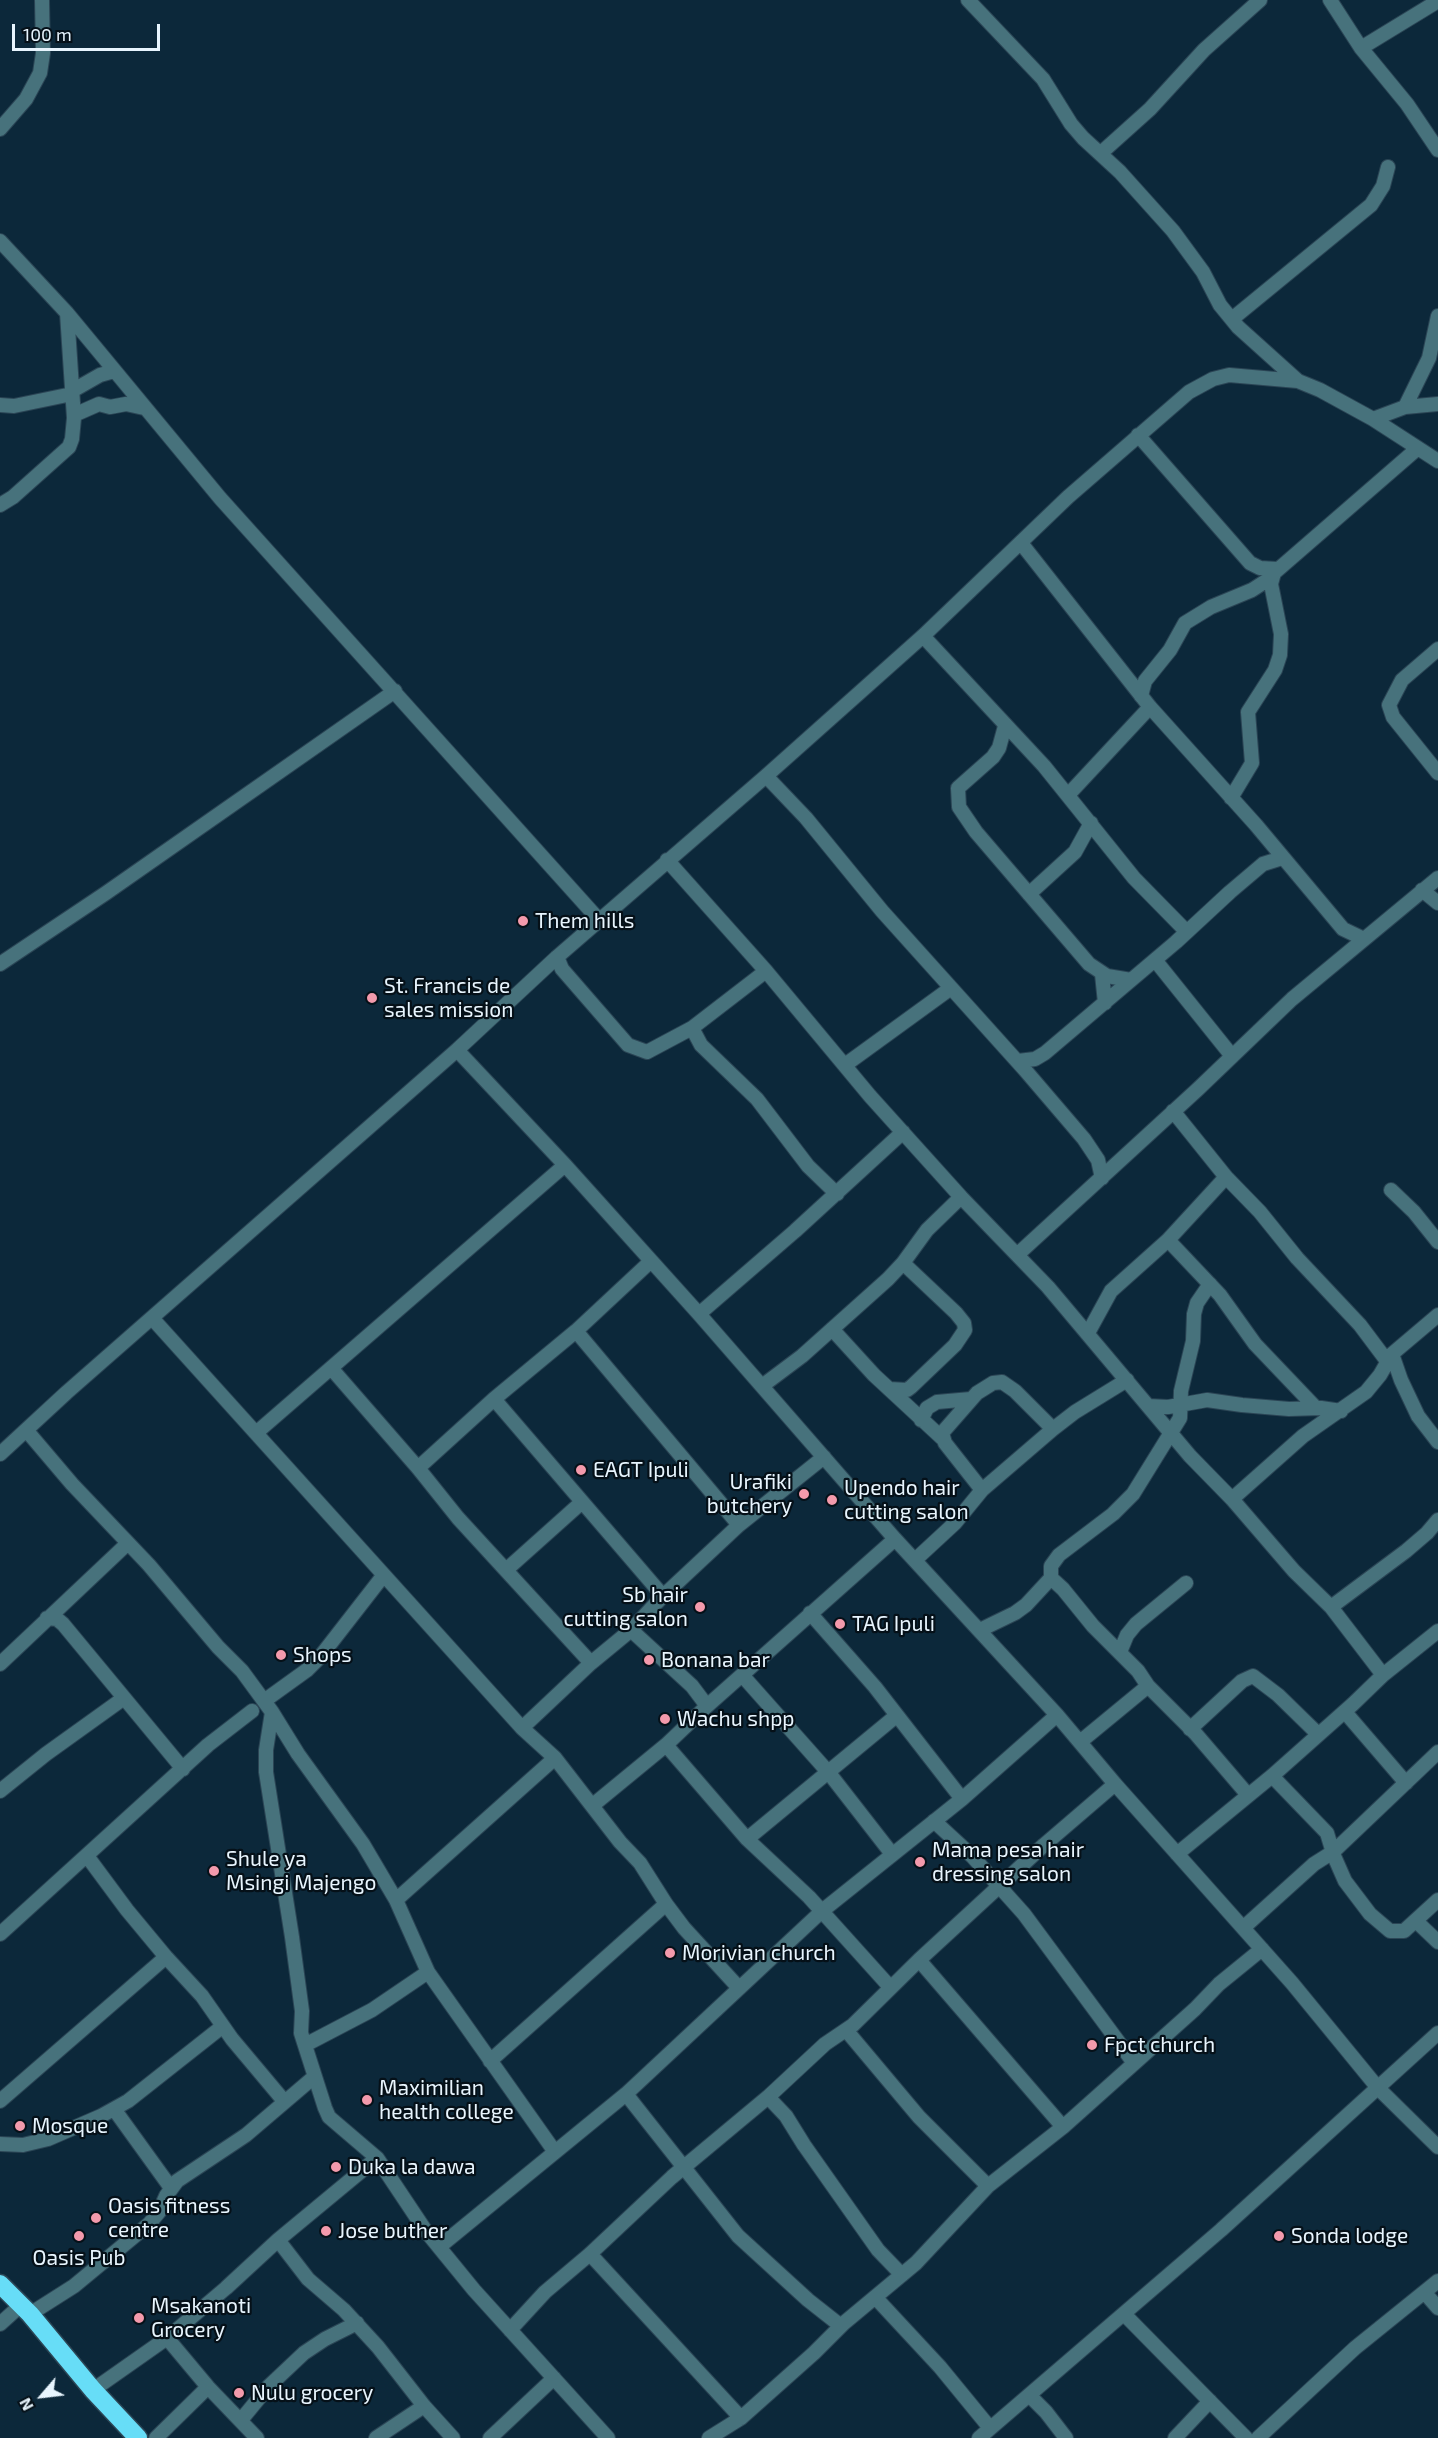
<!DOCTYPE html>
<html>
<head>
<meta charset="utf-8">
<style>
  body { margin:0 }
  #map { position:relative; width:1438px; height:2438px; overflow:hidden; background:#0c283a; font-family:"Exo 2",sans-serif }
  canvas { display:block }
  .north { position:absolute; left:12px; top:2366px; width:60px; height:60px; -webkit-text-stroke:4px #051018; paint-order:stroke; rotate:242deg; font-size:16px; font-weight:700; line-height:24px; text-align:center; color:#e8f5fe }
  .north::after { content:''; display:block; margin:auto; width:21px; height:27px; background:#e8f5fe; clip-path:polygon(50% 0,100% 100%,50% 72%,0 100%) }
  .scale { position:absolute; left:12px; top:24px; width:148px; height:27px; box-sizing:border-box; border:3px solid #e8f5fe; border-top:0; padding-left:8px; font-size:18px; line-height:21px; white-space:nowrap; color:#e8f5fe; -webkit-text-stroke:4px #051018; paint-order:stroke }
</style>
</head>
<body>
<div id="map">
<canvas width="1438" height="2438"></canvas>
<div class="north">N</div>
<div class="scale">100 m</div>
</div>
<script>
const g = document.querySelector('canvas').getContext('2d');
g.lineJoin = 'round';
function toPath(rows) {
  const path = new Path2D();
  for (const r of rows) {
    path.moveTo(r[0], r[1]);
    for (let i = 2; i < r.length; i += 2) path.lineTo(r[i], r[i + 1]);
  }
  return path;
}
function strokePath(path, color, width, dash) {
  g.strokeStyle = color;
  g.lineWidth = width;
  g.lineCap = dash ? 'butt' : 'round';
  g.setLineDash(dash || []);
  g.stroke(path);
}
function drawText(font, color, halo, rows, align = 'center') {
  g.font = font + ' "Exo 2",sans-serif';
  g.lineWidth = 4.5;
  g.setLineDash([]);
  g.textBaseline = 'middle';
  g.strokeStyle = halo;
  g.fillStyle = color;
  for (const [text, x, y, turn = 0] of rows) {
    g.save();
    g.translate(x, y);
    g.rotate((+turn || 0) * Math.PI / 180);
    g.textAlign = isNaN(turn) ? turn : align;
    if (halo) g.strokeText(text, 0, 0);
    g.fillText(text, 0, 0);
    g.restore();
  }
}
const minor = toPath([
  [968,0,1043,79,1071,124,1083,138,1120,172,1173,231,1203,272,1220,305,1238,327,1298,381],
  [1330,0,1361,48,1407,104,1438,150],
  [1361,48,1438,1],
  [0,129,26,99,40,73,43,53,42,0],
  [1101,153,1150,109,1204,50,1260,0],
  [0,241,67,313,220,498,600,921],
  [1232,319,1371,205,1383,186,1388,167],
  [72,391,100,375,114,371],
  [0,405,14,406,72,394],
  [1405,407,1429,358,1438,316],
  [74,415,99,404,110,407,126,404,144,408],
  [1373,419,1405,407,1438,404],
  [1138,435,1250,563,1260,568,1277,569],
  [0,505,13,497,69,447,72,439,74,418,67,313],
  [1021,543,1150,707,1256,825,1343,929,1364,939],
  [923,636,1044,766,1134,878,1186,931],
  [1438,649,1402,680,1389,705,1393,717,1438,773],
  [1141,696,1145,681,1170,650,1185,623,1211,607,1252,590,1272,577],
  [1005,726,999,748,993,757,958,788,959,807,976,832,1089,964,1107,976,1131,980],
  [766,776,806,818,882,911,1025,1070,1084,1139,1098,1160,1102,1178],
  [1068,795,1150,707],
  [1231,798,1252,763,1248,712,1275,670,1280,655,1281,634,1271,584,1274,573,1418,448],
  [667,860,766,971,870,1096,961,1197,1048,1287,1190,1456,1232,1499,1294,1571,1331,1607,1383,1675],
  [1422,890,1438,903],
  [1029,894,1075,852,1091,823],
  [557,957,562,969,628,1045,647,1052,692,1028,766,971],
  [1155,960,1232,1056],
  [0,964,106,893,395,691],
  [1102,974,1105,1003],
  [692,1028,701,1045,757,1099,808,1166,837,1194],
  [457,1050,565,1165,699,1314,895,1539,1057,1715,1115,1784,1292,1983,1378,2088,1438,2147],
  [1018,1061,1035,1059,1045,1053,1176,942,1230,892,1263,864,1282,858],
  [845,1065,951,988],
  [1173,1111,1226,1177,1260,1212,1297,1258,1360,1325,1387,1361],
  [1391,1190,1414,1212,1438,1242],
  [1168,1240,1220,1295,1255,1344,1316,1408],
  [1018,1254,1198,1089,1292,999,1438,878],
  [699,1314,795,1231,903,1132],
  [152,1318,522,1728],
  [832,1329,874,1375,942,1438],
  [576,1331,739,1525],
  [1088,1333,1111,1291,1168,1240,1226,1177],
  [1392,1354,1401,1380,1418,1416,1438,1442],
  [331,1368,418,1468,458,1518,591,1663],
  [762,1386,802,1356,888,1279,903,1263,927,1230,961,1197],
  [889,1389,907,1390,911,1387,955,1345,965,1330,964,1323,956,1313,903,1263],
  [494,1399,663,1596],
  [1148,1406,1168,1407,1207,1400,1242,1405,1289,1409,1321,1408,1341,1411],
  [921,1420,927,1408,937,1402,971,1399],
  [27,1431,72,1484,149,1565,218,1647,242,1671,272,1712,298,1754,363,1844,396,1900],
  [256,1433,565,1165],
  [0,1454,66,1393,457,1050,557,957,766,776,923,636,1068,497,1189,392,1213,379,1229,375,1298,381,1320,390,1373,419,1438,461],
  [418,1468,494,1399,576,1331,651,1261],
  [982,1490,945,1443,942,1433,977,1393,993,1383,1002,1382,1015,1391,1053,1429],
  [1232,1499,1303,1436,1366,1392,1380,1375,1392,1354,1438,1315],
  [915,1560,955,1523,982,1490,1053,1429,1075,1412,1127,1380],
  [506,1570,582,1502],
  [1051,1578,1063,1589,1093,1626,1138,1671,1148,1686,1195,1733,1248,1795],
  [1331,1607,1406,1551,1427,1533,1438,1520],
  [810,1613,875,1687,962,1799],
  [47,1618,57,1619,63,1624,183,1769],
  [631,1630,692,1686,707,1706],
  [980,1630,1015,1613,1026,1605,1051,1578,1051,1566,1059,1555,1113,1514,1133,1494,1180,1418,1181,1391,1193,1341,1194,1314,1197,1303,1210,1284],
  [1120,1652,1127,1635,1136,1624,1186,1583],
  [0,1664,128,1543],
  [742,1675,829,1773,892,1854],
  [264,1701,307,1670,320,1657,383,1576],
  [272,1712,266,1750,266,1772,292,1937,302,2011,301,2033,325,2108,329,2117,377,2158,425,2230,474,2290,608,2438],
  [1345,1712,1406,1783],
  [1190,1729,1242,1681,1253,1676,1278,1695,1318,1734],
  [1080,1742,1148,1686],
  [666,1745,747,1839,809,1897,890,1987],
  [1272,1776,1327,1833,1334,1856,1345,1881,1370,1914,1390,1931,1404,1931,1438,1900],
  [0,1791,46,1754,124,1698],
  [593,1805,666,1745,707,1706,895,1539],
  [934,1821,972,1856,1024,1914,1134,2063],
  [747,1839,896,1716],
  [1177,1854,1272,1776,1353,1704,1383,1675,1438,1631],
  [87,1856,127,1910,166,1957,202,1996,232,2039,284,2101],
  [1416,1921,1438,1942],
  [1243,1928,1314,1864,1333,1852,1438,1752],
  [0,1934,208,1745,252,1711],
  [919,1960,1063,2127],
  [739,1988,684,1928,666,1904,640,1863,620,1842,555,1758,522,1728,591,1663,631,1630,663,1596,739,1525,824,1457],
  [846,2030,919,2117,988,2186],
  [305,2045,372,2010,428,1972],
  [490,2061,666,1904],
  [626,2094,738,2236,808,2300,841,2326],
  [768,2097,786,2116,804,2145,878,2250,902,2275],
  [0,2101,166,1957],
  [114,2109,171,2188],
  [0,2144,23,2145,48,2139,101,2116,128,2101,223,2026],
  [555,2152,428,1972,396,1900,555,1758],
  [278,2240,308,2279,344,2310,378,2347,424,2406,453,2438],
  [439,2247,626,2094,822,1911,962,1799,1057,1715],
  [590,2254,741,2418],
  [1425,2293,1438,2308],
  [875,2297,940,2367,990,2428],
  [30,2314,74,2286,149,2224,159,2212,166,2196,177,2181,246,2135,314,2077],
  [1124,2314,1246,2438],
  [0,2324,21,2305],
  [510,2330,545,2292,590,2254,672,2177,768,2097,825,2044,853,2025,919,1960,1044,1845,1115,1784],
  [167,2338,208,2387,257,2438],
  [93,2390,167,2338,226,2288,278,2240,377,2158],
  [1029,2395,1046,2412,1066,2438],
  [241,2420,269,2386,304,2353,325,2339,357,2323],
  [156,2438,208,2387],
  [376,2438,424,2406],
  [490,2438,554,2378],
  [709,2438,741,2418,814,2353,844,2323,916,2263,988,2186,1063,2127,1195,2009,1219,1984,1262,1949],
  [979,2438,1221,2230,1438,2033],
  [1175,2438,1210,2401],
  [1258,2438,1355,2348,1438,2281]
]);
const highway = toPath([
  [0,2284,30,2314,93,2390,138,2438]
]);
strokePath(minor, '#2b4555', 16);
strokePath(highway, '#2b4555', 21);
strokePath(minor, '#47727c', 14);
strokePath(highway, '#67ddf7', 18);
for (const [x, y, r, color] of [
  [523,921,6,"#f39aac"],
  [372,998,6,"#f39aac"],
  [581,1470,6,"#f39aac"],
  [804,1494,6,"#f39aac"],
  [832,1500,6,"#f39aac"],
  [700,1607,6,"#f39aac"],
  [840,1624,6,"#f39aac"],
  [281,1655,6,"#f39aac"],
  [649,1660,6,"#f39aac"],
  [665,1719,6,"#f39aac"],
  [920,1862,6,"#f39aac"],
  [214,1871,6,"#f39aac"],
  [670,1953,6,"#f39aac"],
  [1092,2045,6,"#f39aac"],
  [367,2100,6,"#f39aac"],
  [20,2126,6,"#f39aac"],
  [336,2167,6,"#f39aac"],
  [96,2218,6,"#f39aac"],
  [326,2231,6,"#f39aac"],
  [79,2236,6,"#f39aac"],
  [1279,2236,6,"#f39aac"],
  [139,2318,6,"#f39aac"],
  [239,2393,6,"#f39aac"]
]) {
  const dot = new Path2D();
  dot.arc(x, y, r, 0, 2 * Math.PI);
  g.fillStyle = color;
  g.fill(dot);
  strokePath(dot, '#051018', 2);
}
drawText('21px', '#e8f5fe', '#051018', [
  ["Them hills",535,921],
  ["St. Francis de",384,986],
  ["sales mission",384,1010],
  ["EAGT Ipuli",593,1470],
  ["Urafiki",792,1482,"right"],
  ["butchery",792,1506,"right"],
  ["Upendo hair",844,1488],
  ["cutting salon",844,1512],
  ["Sb hair",688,1595,"right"],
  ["cutting salon",688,1619,"right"],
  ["TAG Ipuli",852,1624],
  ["Shops",293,1655],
  ["Bonana bar",661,1660],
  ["Wachu shpp",677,1719],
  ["Mama pesa hair",932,1850],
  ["dressing salon",932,1874],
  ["Shule ya",226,1859],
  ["Msingi Majengo",226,1883],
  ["Morivian church",682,1953],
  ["Fpct church",1104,2045],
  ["Maximilian",379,2088],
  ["health college",379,2112],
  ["Mosque",32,2126],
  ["Duka la dawa",348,2167],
  ["Oasis fitness",108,2206],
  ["centre",108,2230],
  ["Jose buther",338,2231],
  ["Sonda lodge",1291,2236],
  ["Oasis Pub",79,2258,"center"],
  ["Msakanoti",151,2306],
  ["Grocery",151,2330],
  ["Nulu grocery",251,2393]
], 'left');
</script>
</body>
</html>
